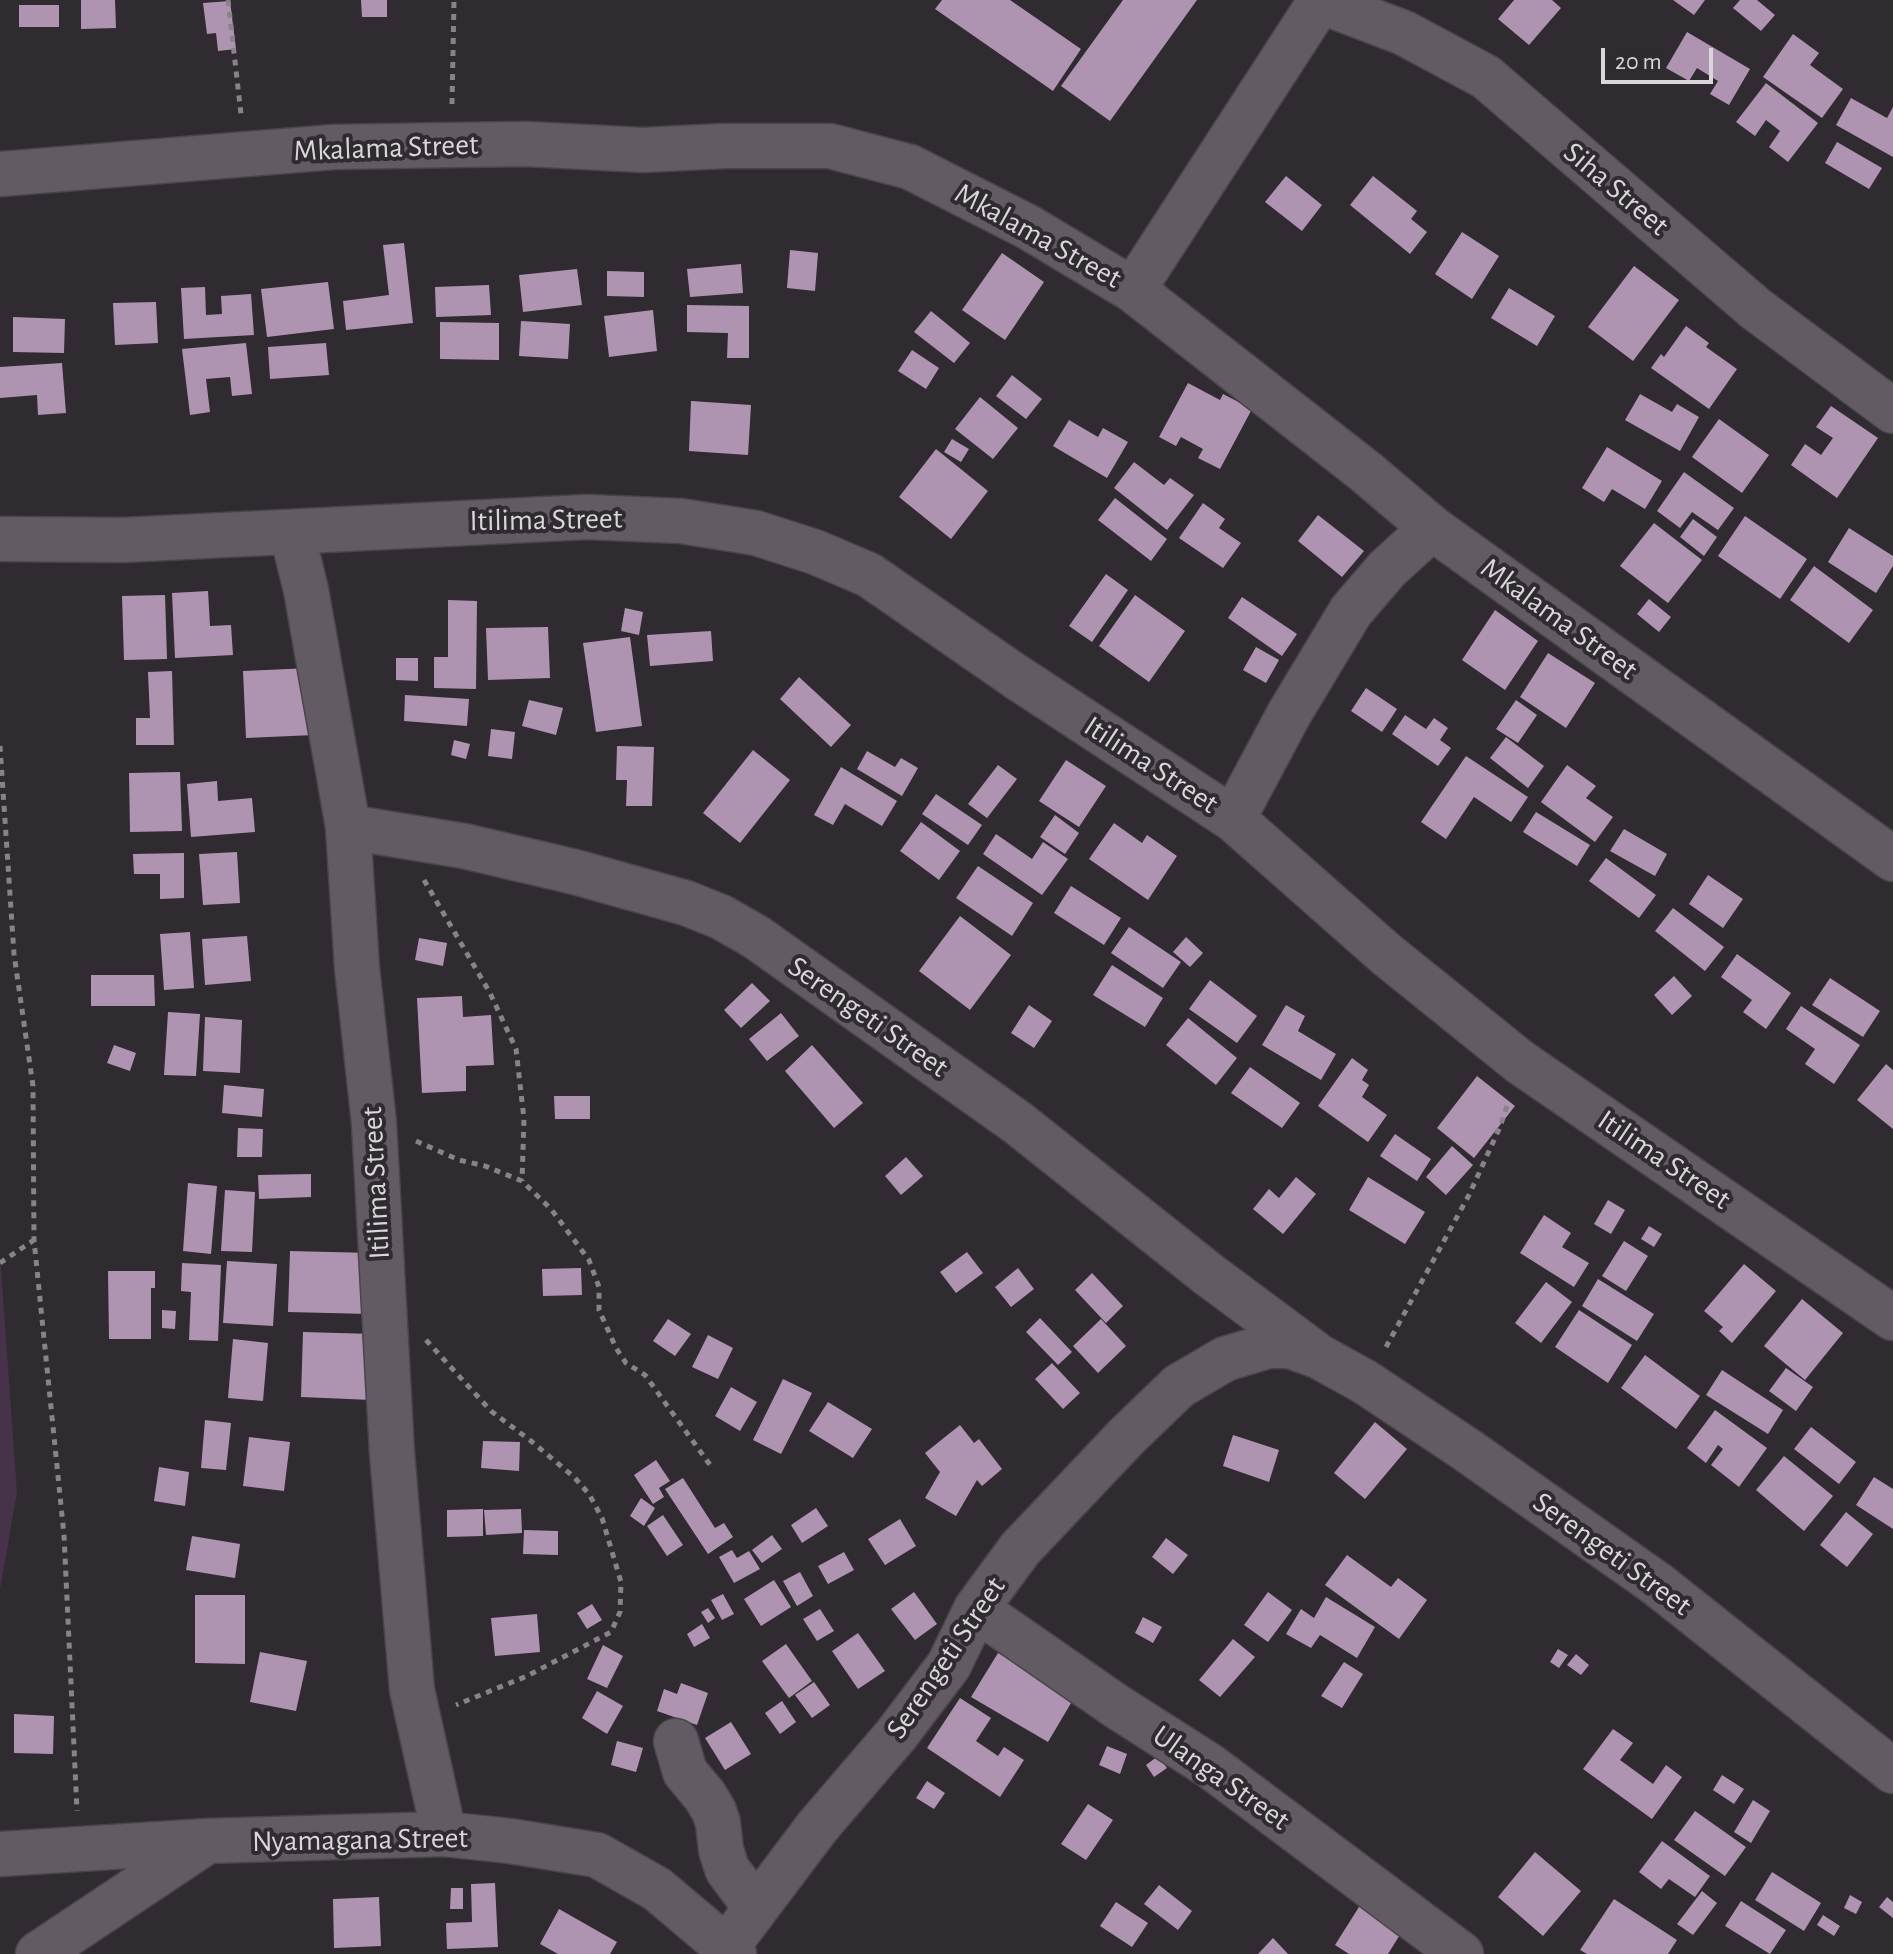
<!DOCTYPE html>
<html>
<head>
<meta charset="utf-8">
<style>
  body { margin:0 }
  #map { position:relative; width:1893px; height:1954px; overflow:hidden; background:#302a31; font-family:"Alegreya Sans",sans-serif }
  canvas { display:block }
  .scale { position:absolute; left:1601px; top:48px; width:112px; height:36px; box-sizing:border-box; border:4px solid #dad6db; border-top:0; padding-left:10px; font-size:24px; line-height:28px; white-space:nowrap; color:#dad6db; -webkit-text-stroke:6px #302a31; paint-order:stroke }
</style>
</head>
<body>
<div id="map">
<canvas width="1893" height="1954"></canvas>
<div class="scale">20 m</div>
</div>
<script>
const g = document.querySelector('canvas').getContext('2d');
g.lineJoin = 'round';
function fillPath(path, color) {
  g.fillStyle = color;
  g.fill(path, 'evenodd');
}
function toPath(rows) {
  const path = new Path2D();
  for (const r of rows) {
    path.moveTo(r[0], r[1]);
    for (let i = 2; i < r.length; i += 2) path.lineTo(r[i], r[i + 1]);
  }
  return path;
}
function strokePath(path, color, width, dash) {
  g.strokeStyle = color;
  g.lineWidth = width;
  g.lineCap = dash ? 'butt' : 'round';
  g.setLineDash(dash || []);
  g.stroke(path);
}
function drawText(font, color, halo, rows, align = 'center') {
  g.font = font + ' "Alegreya Sans",sans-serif';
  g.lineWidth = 8;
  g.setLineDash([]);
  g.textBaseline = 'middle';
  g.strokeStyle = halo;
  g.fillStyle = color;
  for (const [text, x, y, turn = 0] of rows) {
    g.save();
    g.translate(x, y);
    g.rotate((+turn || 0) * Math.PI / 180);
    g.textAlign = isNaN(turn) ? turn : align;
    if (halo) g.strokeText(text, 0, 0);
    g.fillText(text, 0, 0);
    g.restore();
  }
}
fillPath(toPath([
  [0,1255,17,1493,0,1589]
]), '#463249');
fillPath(toPath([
  [81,0,115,0,116,28,81,29],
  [361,0,387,0,387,17,362,17],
  [942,0,1010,0,1081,49,1053,91,935,9],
  [1123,0,1197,0,1110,121,1061,86],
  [1514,0,1552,0,1561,8,1529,45,1498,19],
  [1673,0,1705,0,1694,15],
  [1740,0,1757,0,1775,15,1761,31,1733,8],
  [230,1,236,49,218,51,216,33,207,34,203,3],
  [19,5,59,5,59,27,19,27],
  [1687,32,1750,69,1729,105,1710,94,1718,81,1697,68,1689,81,1666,68],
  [1793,34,1819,53,1810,65,1843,89,1822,118,1763,77],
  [1766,83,1818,123,1788,162,1769,147,1780,131,1766,120,1755,136,1736,122],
  [1851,98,1887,118,1893,107,1893,157,1836,125],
  [1837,142,1882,168,1869,189,1825,163],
  [1286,176,1322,205,1302,231,1265,202],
  [1373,176,1417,211,1411,219,1427,232,1410,254,1350,205],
  [1462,232,1499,256,1472,299,1435,274],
  [404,243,413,323,346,330,343,301,389,295,383,245],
  [790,250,818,253,815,291,787,288],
  [1002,253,1044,282,1005,340,962,310],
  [741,264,743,293,690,297,687,269],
  [1634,266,1679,300,1633,361,1588,327],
  [577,269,582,305,523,312,519,275],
  [607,271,644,272,644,297,607,296],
  [328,282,334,329,267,337,261,289],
  [489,285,491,315,436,317,435,287],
  [205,287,206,315,222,314,221,296,251,294,254,335,184,339,181,288],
  [1509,288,1555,316,1537,346,1491,318],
  [156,302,158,343,115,345,113,303],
  [687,305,749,306,749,358,727,358,728,333,687,332],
  [653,310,657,351,609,357,604,316],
  [931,311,970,343,954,363,914,332],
  [13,317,65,319,64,353,13,352],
  [521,321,570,324,568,359,519,356],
  [440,322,499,323,499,360,440,359],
  [1686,326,1709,343,1706,347,1737,369,1709,409,1651,368,1661,354,1664,357],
  [246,343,252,394,232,396,230,377,206,379,210,412,190,415,182,349],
  [326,343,329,375,270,379,268,347],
  [912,350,939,368,926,389,898,371],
  [62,363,66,413,38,415,37,395,0,398,0,367],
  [1012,375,1042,399,1026,419,996,396],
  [1188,383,1220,400,1223,394,1252,409,1220,469,1198,458,1203,449,1181,437,1176,446,1159,437],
  [1640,394,1672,412,1677,404,1699,417,1680,451,1625,420],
  [980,397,1018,428,993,459,955,429],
  [691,401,751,405,748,455,689,451],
  [1831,406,1878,438,1837,498,1791,465,1805,444,1821,455,1833,438,1816,427],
  [1719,419,1769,455,1742,493,1692,457],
  [1069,420,1098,437,1103,428,1128,442,1107,478,1053,446],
  [952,439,969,449,961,462,944,452],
  [1607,447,1662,481,1645,509,1612,489,1604,502,1582,488],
  [936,449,988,491,951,539,899,497],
  [1134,462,1164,485,1170,478,1194,495,1167,530,1114,488],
  [1684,472,1734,508,1718,530,1692,512,1680,528,1657,511],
  [1115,498,1167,539,1151,561,1098,520],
  [1203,503,1225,519,1219,528,1241,543,1223,568,1179,538],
  [1318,515,1364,551,1342,577,1298,541],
  [1745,516,1807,559,1780,599,1718,556],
  [1693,519,1717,537,1704,556,1680,537],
  [1654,523,1702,560,1668,603,1620,566],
  [1849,528,1893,556,1893,566,1876,593,1828,562],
  [1814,566,1873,610,1849,643,1790,600],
  [1106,574,1128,590,1092,642,1069,626],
  [208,591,210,626,231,625,233,655,175,658,172,593],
  [165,595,167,659,124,660,122,596],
  [1135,595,1185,631,1149,682,1099,646],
  [1242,597,1297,634,1282,656,1228,618],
  [1649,599,1671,617,1659,632,1637,614],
  [448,600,477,601,476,689,434,688,434,657,448,657],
  [625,608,643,612,639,635,621,631],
  [1495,610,1538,641,1505,690,1462,660],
  [548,627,550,678,488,680,486,628],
  [711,631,713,661,650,666,647,635],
  [630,637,642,726,596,732,583,643],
  [1256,647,1279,660,1266,683,1243,670],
  [1548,653,1595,683,1566,728,1520,697],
  [396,658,418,658,418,681,396,680],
  [311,668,314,735,246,738,243,671],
  [172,671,174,745,136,745,136,718,150,718,148,672],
  [799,677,851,725,831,747,780,699],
  [1366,688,1397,709,1382,732,1351,711],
  [405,695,469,699,467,726,404,721],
  [529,700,563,708,556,735,522,726],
  [1516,700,1537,715,1518,743,1496,729],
  [1405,715,1426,729,1434,718,1448,728,1440,740,1451,748,1438,766,1392,734],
  [491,729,515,732,512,759,488,756],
  [1506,737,1544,766,1528,788,1490,758],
  [454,740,470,744,466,759,451,755],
  [617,746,654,747,652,806,626,806,627,780,616,780],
  [753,750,790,780,740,843,703,813],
  [867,751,895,767,901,758,918,768,902,796,857,769],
  [1466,756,1528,797,1511,822,1474,797,1446,839,1421,822],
  [1066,760,1106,786,1079,827,1039,801],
  [998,765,1017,779,987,818,968,804],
  [1567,765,1596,786,1586,798,1613,817,1595,842,1541,802],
  [841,767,897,801,882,826,845,804,833,825,814,815],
  [180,772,182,831,130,832,129,773],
  [217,781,218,801,252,798,255,832,191,837,187,784],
  [936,794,982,825,968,845,922,814],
  [1536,812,1590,845,1577,866,1523,832],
  [1055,815,1079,833,1065,854,1040,837],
  [921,822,960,851,939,880,900,851],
  [1114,823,1142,843,1147,835,1177,856,1148,900,1089,859],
  [1624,829,1667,854,1655,876,1610,851],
  [996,834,1032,859,1043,842,1068,859,1042,895,983,854],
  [237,852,240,903,203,905,199,854],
  [184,853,184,898,160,899,160,874,134,874,133,854],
  [1606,858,1656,895,1639,918,1589,881],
  [978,866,1033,903,1012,936,956,898],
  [1708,875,1743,899,1723,928,1689,904],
  [1071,886,1121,918,1104,945,1054,913],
  [1673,908,1724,947,1705,971,1655,931],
  [960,916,1011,955,970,1010,919,971],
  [1129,927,1181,962,1163,988,1111,953],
  [190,932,194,988,164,990,160,934],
  [247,936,251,981,205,985,202,939],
  [1186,937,1203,953,1190,967,1173,952],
  [419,938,447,943,443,966,415,960],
  [1737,954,1791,993,1766,1029,1743,1012,1752,1000,1721,977],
  [1112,965,1163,998,1145,1027,1093,995],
  [91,975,154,975,155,1006,91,1006],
  [1674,976,1692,996,1672,1015,1654,995],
  [1830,978,1880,1011,1863,1037,1812,1005],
  [1210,980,1257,1016,1237,1043,1189,1009],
  [752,983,770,1001,741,1028,724,1010],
  [462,996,463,1017,491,1015,494,1065,466,1066,466,1091,422,1093,417,998],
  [1029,1005,1052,1021,1034,1048,1011,1033],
  [1286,1005,1305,1016,1298,1031,1336,1054,1321,1080,1262,1045],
  [1801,1006,1860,1045,1834,1084,1805,1064,1815,1049,1786,1029],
  [168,1012,200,1014,196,1076,164,1075],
  [781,1013,799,1036,767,1061,749,1039],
  [205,1017,242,1020,240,1073,203,1071],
  [1188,1018,1237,1058,1216,1085,1166,1045],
  [114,1045,136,1053,130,1071,107,1063],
  [812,1045,863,1103,834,1128,785,1071],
  [1352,1058,1368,1070,1362,1080,1369,1085,1362,1097,1387,1115,1368,1142,1318,1106],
  [1886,1064,1893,1070,1893,1129,1857,1100],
  [1250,1067,1300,1103,1282,1128,1231,1093],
  [1477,1076,1515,1106,1474,1158,1437,1128],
  [224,1085,264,1089,262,1117,222,1113],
  [554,1096,590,1096,590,1119,555,1119],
  [238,1128,263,1129,262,1157,237,1157],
  [1395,1134,1431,1159,1417,1181,1380,1156],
  [1452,1146,1473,1165,1446,1195,1426,1177],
  [906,1157,923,1176,901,1195,885,1176],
  [311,1174,311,1197,259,1199,258,1175],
  [1296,1177,1316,1194,1283,1234,1253,1209,1269,1189,1279,1198],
  [1368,1177,1425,1212,1405,1244,1349,1210],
  [188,1183,217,1186,211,1254,183,1251],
  [225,1190,255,1192,252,1252,221,1251],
  [1608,1200,1625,1210,1611,1234,1594,1224],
  [1544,1215,1571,1233,1562,1247,1589,1263,1574,1287,1520,1253],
  [1649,1226,1662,1234,1654,1247,1641,1239],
  [1624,1241,1648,1256,1626,1291,1602,1276],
  [290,1251,371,1253,369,1314,288,1312],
  [967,1252,983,1273,956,1293,940,1272],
  [227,1261,277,1264,273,1326,223,1323],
  [182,1263,221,1265,218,1341,189,1340,191,1292,181,1291],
  [1744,1264,1776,1291,1732,1343,1719,1331,1723,1327,1704,1311],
  [581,1268,582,1295,543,1296,542,1269],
  [1018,1268,1034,1289,1011,1307,995,1287],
  [108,1271,155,1271,155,1288,151,1288,151,1339,109,1339],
  [1092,1273,1123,1306,1106,1323,1075,1290],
  [1598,1279,1654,1314,1637,1341,1582,1306],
  [1546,1282,1572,1302,1541,1343,1515,1323],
  [1802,1299,1843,1333,1805,1380,1764,1346],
  [162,1310,176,1311,175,1329,162,1328],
  [1579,1310,1632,1345,1608,1383,1555,1347],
  [1040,1318,1072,1352,1058,1365,1026,1332],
  [668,1319,691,1334,675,1356,653,1341],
  [1101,1319,1126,1346,1098,1373,1073,1346],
  [303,1332,374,1334,372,1400,301,1397],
  [708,1335,733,1348,718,1379,692,1367],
  [233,1339,268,1343,263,1401,228,1398],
  [1645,1355,1700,1396,1676,1429,1621,1388],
  [1052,1363,1080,1393,1063,1409,1035,1379],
  [1786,1368,1813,1387,1796,1411,1769,1391],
  [1722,1370,1783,1410,1768,1434,1706,1395],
  [783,1379,812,1393,781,1454,753,1440],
  [731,1387,757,1402,740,1431,715,1416],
  [828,1402,872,1429,853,1458,809,1431],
  [1715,1410,1767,1448,1739,1487,1711,1465,1723,1449,1718,1445,1706,1463,1687,1448],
  [205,1420,231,1423,226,1470,201,1468],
  [1375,1422,1407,1449,1365,1499,1334,1473],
  [960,1425,974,1443,979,1439,1002,1469,982,1486,977,1480,956,1516,925,1498,940,1472,925,1453],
  [1811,1427,1856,1462,1839,1484,1794,1449],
  [1233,1435,1279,1450,1269,1482,1223,1466],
  [249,1437,290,1442,284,1491,243,1486],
  [483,1441,520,1442,519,1471,481,1468],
  [1784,1456,1833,1496,1804,1531,1756,1490],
  [656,1460,670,1481,659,1488,664,1497,653,1504,634,1475],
  [159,1467,189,1472,185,1506,154,1501],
  [1874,1477,1893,1489,1893,1529,1856,1505],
  [683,1478,715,1528,724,1523,733,1537,708,1554,665,1489],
  [641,1498,655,1508,644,1526,630,1516],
  [816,1508,828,1526,802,1543,791,1525],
  [483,1509,483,1536,447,1537,447,1510],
  [521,1509,522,1533,486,1535,484,1510],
  [1846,1512,1873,1534,1847,1567,1820,1545],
  [663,1515,683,1545,667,1556,647,1526],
  [900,1519,916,1546,885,1565,868,1539],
  [524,1530,558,1531,558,1555,523,1554],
  [772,1535,782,1549,762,1563,752,1550],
  [192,1536,240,1544,235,1578,186,1570],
  [1166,1538,1188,1555,1173,1574,1152,1557],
  [732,1550,737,1558,749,1551,760,1569,734,1583,719,1557],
  [844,1552,854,1570,828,1584,818,1566],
  [1347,1555,1391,1587,1398,1578,1427,1600,1399,1639,1325,1585],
  [800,1572,813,1596,797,1606,783,1581],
  [774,1580,791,1607,761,1626,744,1599],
  [914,1592,937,1624,915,1640,891,1609],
  [1268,1592,1292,1610,1268,1642,1244,1625],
  [723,1594,734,1614,722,1620,711,1600],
  [195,1595,245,1595,245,1664,195,1663],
  [1326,1597,1375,1627,1357,1658,1320,1635,1311,1648,1286,1634,1301,1609,1314,1618],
  [592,1604,602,1620,587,1629,577,1613],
  [708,1608,715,1618,708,1623,701,1612],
  [820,1609,834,1631,817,1641,803,1619],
  [537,1614,540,1652,495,1656,491,1618],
  [1143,1617,1162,1627,1153,1643,1135,1633],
  [702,1624,710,1638,694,1647,687,1634],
  [858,1633,885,1671,858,1689,832,1651],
  [1233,1639,1255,1657,1220,1697,1199,1680],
  [786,1644,812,1681,789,1698,762,1661],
  [603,1645,623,1656,607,1688,587,1679],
  [1558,1649,1568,1655,1559,1668,1550,1662],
  [260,1652,307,1661,296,1711,250,1702],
  [998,1653,1074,1698,1048,1742,971,1697],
  [1576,1654,1589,1665,1581,1675,1567,1665],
  [1344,1662,1363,1674,1342,1708,1321,1696],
  [814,1682,830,1705,812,1718,795,1695],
  [681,1683,708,1693,697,1725,657,1711,664,1689,677,1694],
  [597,1691,623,1706,607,1734,582,1718],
  [960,1698,991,1718,976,1741,998,1756,1004,1747,1024,1760,1000,1797,927,1748],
  [782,1701,796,1722,780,1734,765,1713],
  [14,1714,54,1716,53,1754,14,1753],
  [731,1722,751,1754,725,1770,705,1738],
  [1613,1729,1633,1743,1620,1760,1653,1784,1666,1765,1682,1777,1652,1819,1583,1769],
  [617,1741,643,1748,636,1772,611,1765],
  [1107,1746,1127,1754,1120,1774,1099,1765],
  [1158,1756,1167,1768,1154,1777,1146,1765],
  [1722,1775,1744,1789,1734,1804,1713,1790],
  [927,1781,945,1793,934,1809,916,1798],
  [1753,1800,1770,1811,1751,1843,1734,1832],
  [1088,1804,1113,1820,1086,1860,1061,1844],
  [1695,1811,1746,1847,1725,1876,1674,1840],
  [1662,1841,1710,1876,1695,1897,1669,1879,1661,1889,1639,1872],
  [1535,1852,1581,1891,1543,1936,1498,1897],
  [1772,1872,1821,1903,1804,1931,1755,1900],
  [495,1883,498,1947,447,1949,446,1923,472,1922,471,1884],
  [1159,1885,1192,1911,1178,1930,1144,1904],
  [451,1888,463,1888,463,1909,450,1909],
  [1702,1891,1717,1903,1693,1935,1677,1924],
  [1850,1895,1862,1902,1856,1914,1844,1908],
  [379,1897,381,1946,334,1948,333,1899],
  [1887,1897,1893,1902,1893,1918,1879,1907],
  [1364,1899,1406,1925,1388,1954,1349,1954,1335,1945],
  [1614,1899,1677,1940,1668,1954,1587,1954,1580,1950],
  [1741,1901,1786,1930,1770,1954,1725,1926],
  [1116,1902,1148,1923,1132,1947,1100,1926],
  [559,1909,617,1942,610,1954,558,1954,540,1944],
  [1823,1915,1840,1926,1834,1936,1817,1925],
  [1273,1938,1288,1954,1258,1954]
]), '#af94b2');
const minor = toPath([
  [1320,1,1404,33,1486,77,1756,309,1893,411],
  [0,174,334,147,452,145,526,144,643,150,724,146,830,146,910,167,1028,227,1133,290,1366,472,1432,528,1893,859],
  [1133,290,1321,0],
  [292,533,306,590,348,827,357,968,374,1123,392,1453,412,1690,444,1834],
  [0,539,124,540,587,517,681,521,756,533,815,552,869,575,1015,676,1233,819,1386,954,1520,1062,1893,1318],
  [1233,819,1289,714,1351,611,1387,569,1432,528],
  [348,827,464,846,575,872,686,903,721,917,756,937,1018,1123,1208,1274,1313,1352],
  [976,1609,1116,1706,1210,1766,1461,1954],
  [676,1741,685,1772,705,1796,714,1811,718,1823,721,1850,727,1869,756,1908],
  [0,1854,207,1841,444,1834,510,1841,597,1855,657,1889,734,1954],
  [726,1948,818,1826,896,1735,949,1665,976,1609,1020,1549,1126,1437,1179,1386,1225,1359,1268,1346,1290,1346,1318,1356,1365,1382,1467,1450,1657,1584,1893,1771],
  [38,1954,206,1842]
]);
strokePath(minor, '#4a454b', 47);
strokePath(toPath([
  [228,0,241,114],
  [452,104,454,0],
  [0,746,14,954,33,1086,34,1240,64,1535,77,1811],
  [424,880,490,993,516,1049,524,1119,522,1181],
  [416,1141,459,1160,485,1166,522,1181,551,1209,589,1260,599,1287,599,1310,616,1348,626,1363,645,1375,713,1469],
  [0,1263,34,1240],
  [426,1340,491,1411,531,1441,574,1477,589,1494,602,1518,621,1582,620,1612,611,1632,527,1676,456,1705],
  [1386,1347,1469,1195,1500,1127,1508,1103]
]), '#878388', 5, [6, 6]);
strokePath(minor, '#625b63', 44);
drawText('30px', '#dad6db', '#302a31', [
  ["Mkalama Street",386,148,-2],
  ["Siha Street",1616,189,40],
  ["Mkalama Street",1038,236,29],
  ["Itilima Street",546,520,-1],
  ["Mkalama Street",1559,619,36],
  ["Itilima Street",1151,765,33],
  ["Serengeti Street",868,1017,35],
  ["Itilima Street",1664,1160,34],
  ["Itilima Street",376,1183,-93],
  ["Serengeti Street",1612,1554,36],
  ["Serengeti Street",946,1658,-56],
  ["Ulanga Street",1221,1778,35],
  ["Nyamagana Street",360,1840,-1]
]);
</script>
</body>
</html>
